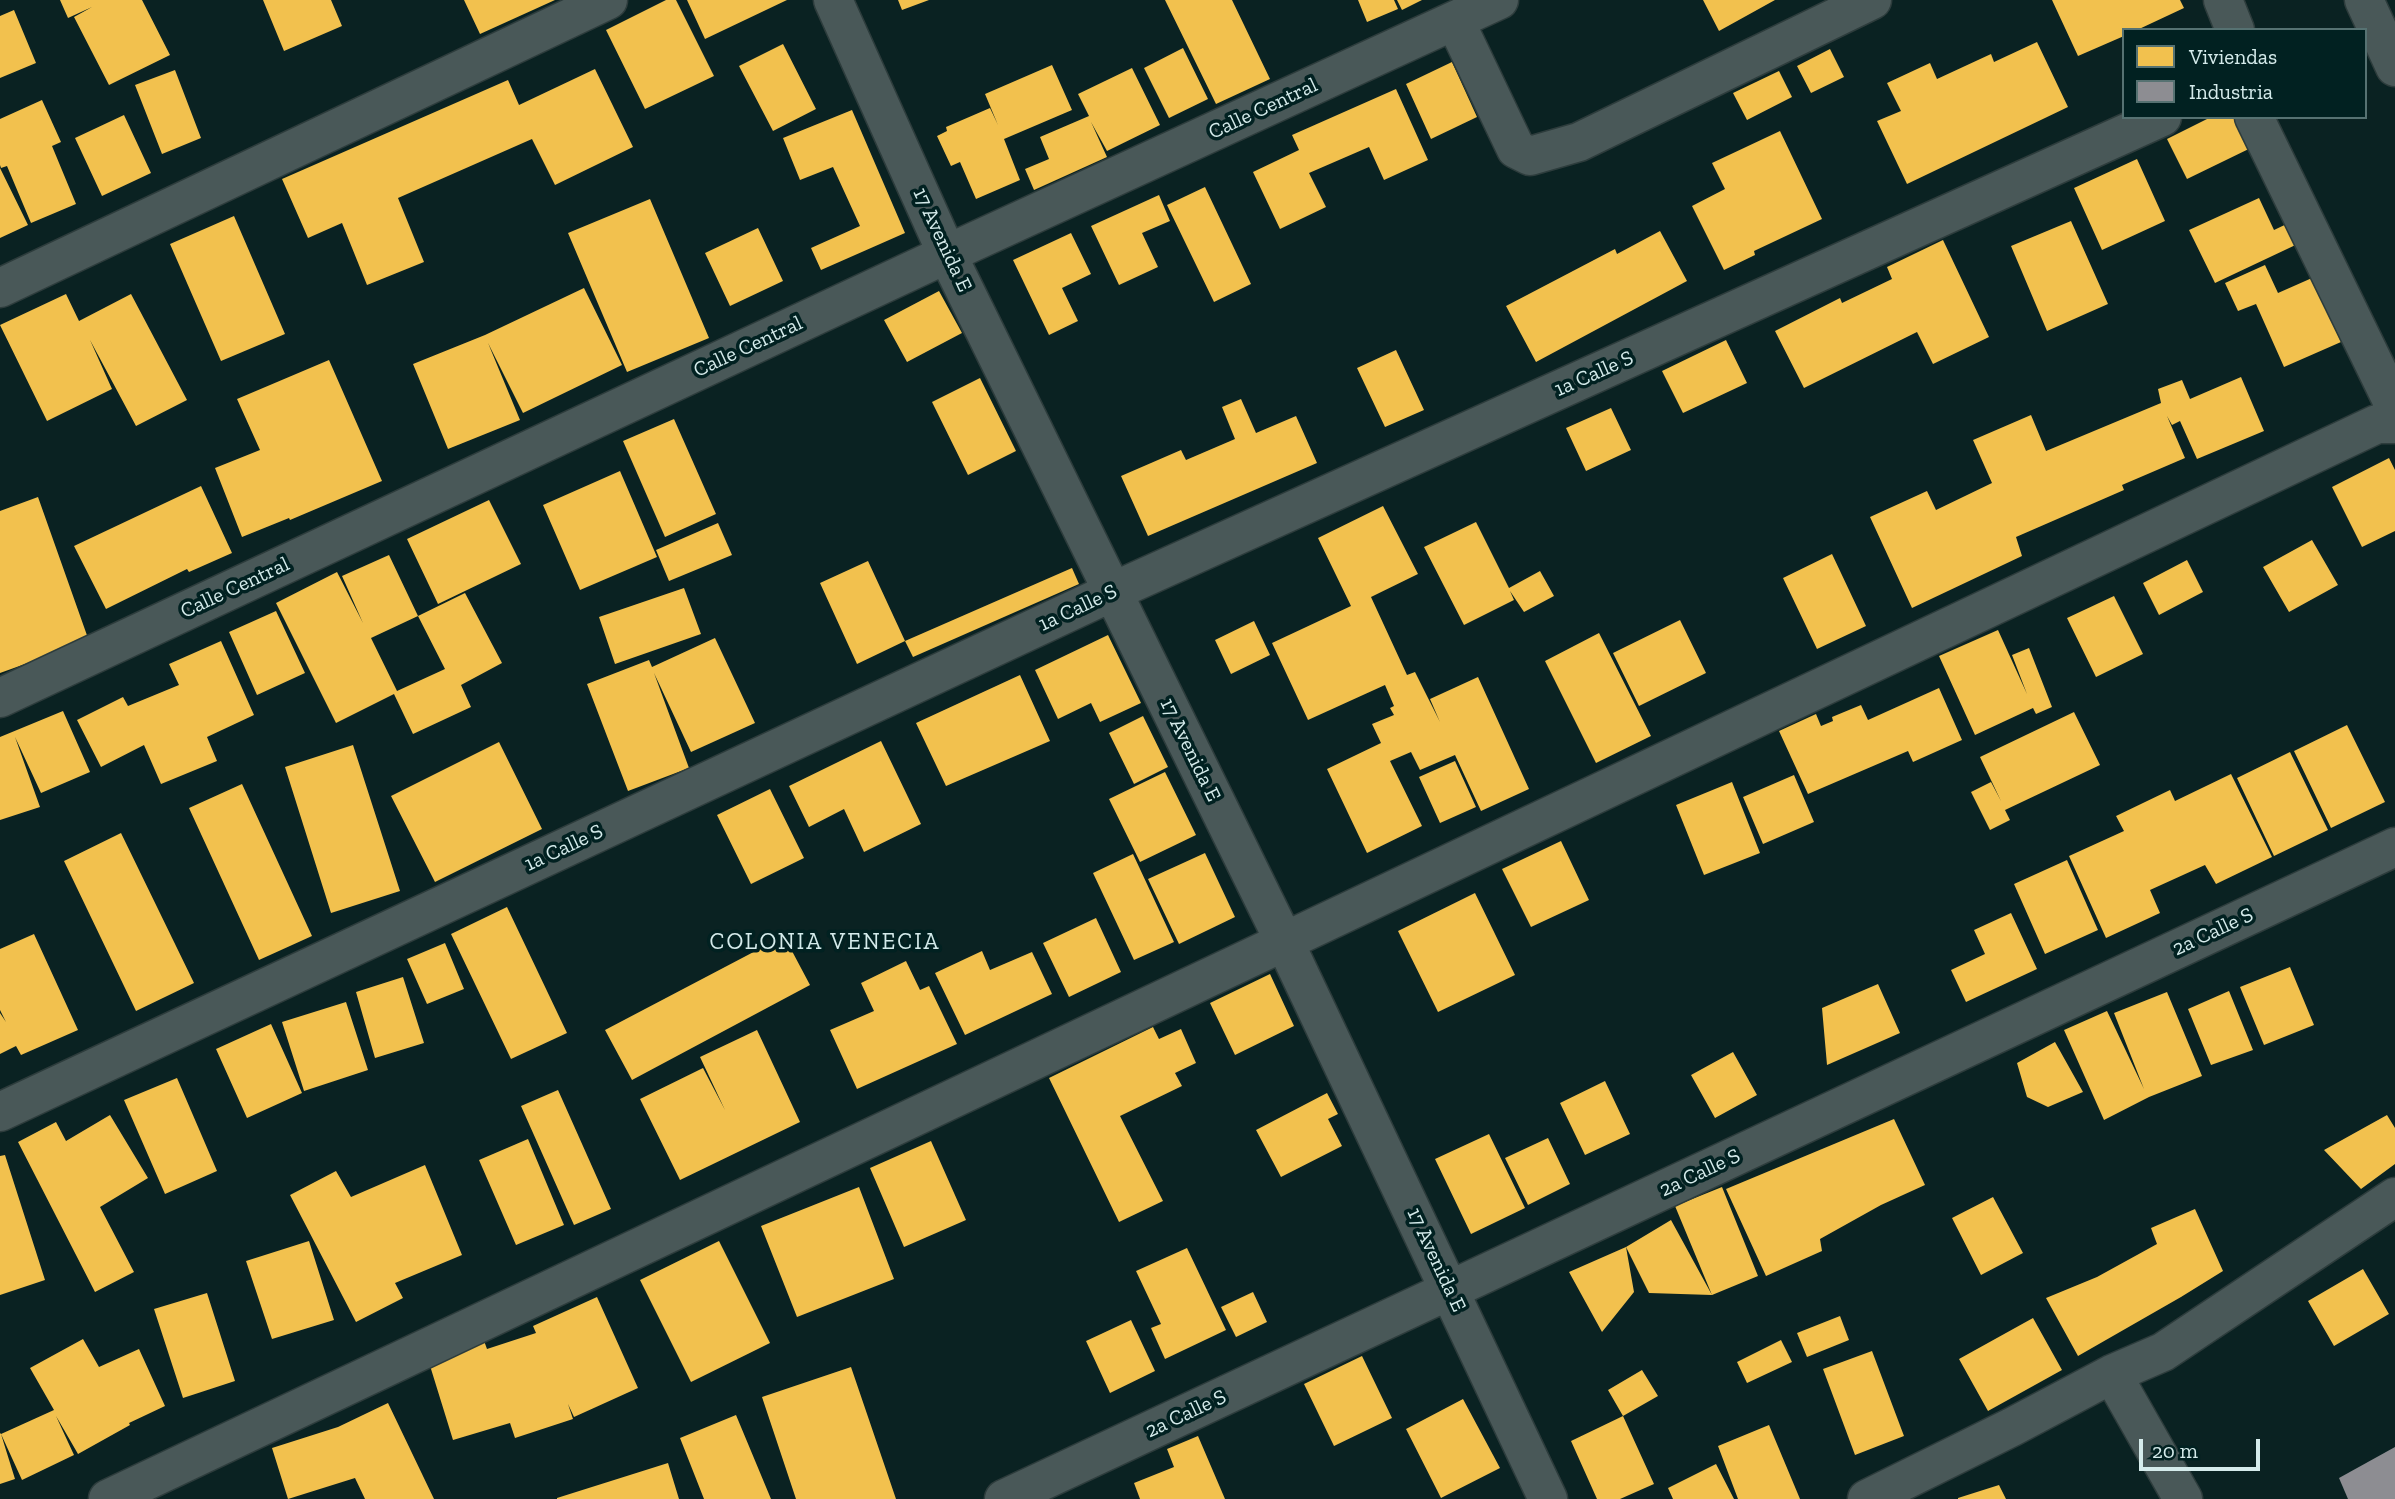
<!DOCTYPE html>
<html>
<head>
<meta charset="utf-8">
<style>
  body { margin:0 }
  #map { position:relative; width:2395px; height:1499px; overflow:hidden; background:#0a2222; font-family:"Zilla Slab",serif }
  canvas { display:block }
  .legend { position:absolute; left:2122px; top:28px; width:245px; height:91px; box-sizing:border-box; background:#012121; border:2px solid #567272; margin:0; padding:9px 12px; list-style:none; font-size:21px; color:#d5ebeb }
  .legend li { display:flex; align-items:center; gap:14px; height:35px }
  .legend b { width:35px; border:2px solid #567272 }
  .scale { position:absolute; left:2139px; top:1439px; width:121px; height:32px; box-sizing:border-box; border:4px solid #d5ebeb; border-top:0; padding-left:9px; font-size:21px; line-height:24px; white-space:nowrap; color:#d5ebeb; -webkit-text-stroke:5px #012121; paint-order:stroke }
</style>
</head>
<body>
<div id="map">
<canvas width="2395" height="1499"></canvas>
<ul class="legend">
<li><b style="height:19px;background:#f2c14e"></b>Viviendas</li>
<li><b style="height:19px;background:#8d8d92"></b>Industria</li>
</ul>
<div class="scale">20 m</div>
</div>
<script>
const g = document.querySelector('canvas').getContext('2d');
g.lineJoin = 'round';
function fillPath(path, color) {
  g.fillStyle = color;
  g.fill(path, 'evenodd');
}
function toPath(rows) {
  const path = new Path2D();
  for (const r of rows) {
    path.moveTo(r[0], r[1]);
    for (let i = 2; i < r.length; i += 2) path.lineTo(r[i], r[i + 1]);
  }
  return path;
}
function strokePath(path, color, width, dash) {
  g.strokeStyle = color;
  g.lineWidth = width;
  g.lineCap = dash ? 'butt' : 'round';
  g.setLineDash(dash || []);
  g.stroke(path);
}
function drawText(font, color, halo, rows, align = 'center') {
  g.font = font + ' "Zilla Slab",serif';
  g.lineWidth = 7;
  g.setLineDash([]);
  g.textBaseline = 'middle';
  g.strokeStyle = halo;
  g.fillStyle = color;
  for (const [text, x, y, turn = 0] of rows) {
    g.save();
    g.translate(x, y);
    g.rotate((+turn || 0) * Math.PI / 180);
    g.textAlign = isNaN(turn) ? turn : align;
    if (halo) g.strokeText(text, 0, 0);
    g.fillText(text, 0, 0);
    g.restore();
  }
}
fillPath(toPath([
  [60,0,142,0,170,55,109,85,74,17,92,7,68,18],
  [263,0,331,0,342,26,284,51],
  [464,0,555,0,480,34],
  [666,0,676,0,714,76,645,109,606,30],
  [687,0,787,0,705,39],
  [898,0,929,0,902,10],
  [1165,0,1232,0,1270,79,1216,104],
  [1358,0,1394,0,1398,9,1367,22],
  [1397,0,1422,0,1402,10],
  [1703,0,1775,0,1719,31],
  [2052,0,2180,0,2184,8,2137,30,2124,30,2124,36,2078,56],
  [14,10,36,63,0,78,0,16],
  [2037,42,2068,107,1907,184,1877,121,1901,111,1887,83,1930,63,1937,79,1991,54,1994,62],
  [783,44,816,109,773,131,739,66],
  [1183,48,1208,99,1169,118,1144,68],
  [1830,49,1844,77,1811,93,1797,66],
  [1452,62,1477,117,1431,139,1406,84],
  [1052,65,1072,110,1004,139,1020,180,976,199,960,162,951,166,937,136,947,131,946,127,990,108,998,125,985,94],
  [1132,68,1160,125,1107,151,1091,122,1107,157,1034,190,1025,169,1049,159,1040,137,1089,116,1078,94],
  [595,69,633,147,555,185,532,139,398,198,424,262,367,285,342,223,308,238,282,179,508,80,519,105],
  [175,70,201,138,162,154,135,85],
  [1779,71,1792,97,1747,120,1733,93],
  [1396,89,1428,160,1384,180,1369,147,1309,173,1326,207,1280,229,1253,172,1299,150,1292,135],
  [42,100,61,142,52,146,76,204,31,223,7,166,1,168,0,165,0,119],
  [852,110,905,233,821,270,811,248,860,226,833,167,800,180,783,138],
  [124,115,151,173,102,196,75,138],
  [2211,117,2246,117,2259,144,2187,179,2167,139],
  [1780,131,1822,219,1754,251,1755,255,1724,270,1692,206,1725,189,1712,163],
  [2137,159,2165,221,2102,250,2074,188],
  [0,168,28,225,0,238],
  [1205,187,1251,284,1214,302,1167,205],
  [1159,195,1170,221,1142,233,1158,267,1119,285,1091,226],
  [2259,198,2274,230,2293,221,2304,241,2215,283,2189,230],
  [650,199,709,338,627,372,568,233],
  [234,216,285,334,221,361,170,244],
  [2071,221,2108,304,2047,331,2011,246],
  [758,228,783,281,730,306,705,253],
  [1660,231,1687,281,1536,362,1506,306,1615,249,1617,254],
  [1071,233,1091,274,1062,288,1078,321,1049,335,1013,260],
  [1943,240,1989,337,1933,364,1917,332,1804,388,1775,331,1840,298,1842,303,1892,279,1887,267],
  [2265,265,2278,293,2312,278,2341,342,2284,367,2256,304,2238,311,2225,283],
  [584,288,622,365,523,413,488,343,520,420,448,449,413,364,485,335],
  [939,291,962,333,907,362,884,320],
  [66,294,79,321,131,294,187,400,136,426,90,340,112,389,47,421,0,325],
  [1726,340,1747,383,1683,413,1662,371],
  [1396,350,1424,410,1385,427,1357,368],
  [329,360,382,481,290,520,289,518,242,537,215,468,260,450,237,399],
  [2241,377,2264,431,2197,459,2180,421,2172,425,2167,416,2185,458,2122,485,2124,490,2016,537,2022,556,1912,608,1870,517,1927,491,1936,510,1992,483,1973,440,2031,415,2046,451,2161,403,2158,389,2182,380,2190,399],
  [980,378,1016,451,968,475,932,402],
  [1241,399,1256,433,1296,416,1317,463,1148,536,1121,476,1181,450,1186,460,1235,439,1222,407],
  [1611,408,1631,450,1586,471,1566,428],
  [674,419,716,514,665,537,623,441],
  [2389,458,2395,470,2395,531,2362,547,2332,487],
  [620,471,657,557,580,590,543,505],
  [201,486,232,553,189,572,187,569,106,609,74,546],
  [38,497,89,641,0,673,0,511],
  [489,500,521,564,438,604,407,539],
  [1383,506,1418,574,1371,597,1407,675,1415,672,1440,722,1430,699,1478,677,1529,789,1481,811,1455,755,1420,770,1411,752,1390,761,1422,826,1367,853,1327,769,1381,743,1372,724,1394,715,1390,708,1394,706,1385,685,1308,720,1272,643,1351,606,1318,538],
  [1476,522,1509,588,1540,571,1554,596,1524,612,1510,591,1514,600,1464,625,1424,547],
  [718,523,732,555,669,581,656,550],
  [2312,540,2338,585,2289,612,2263,567],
  [1832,554,1866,626,1817,649,1783,578],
  [389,555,418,616,465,593,502,663,461,685,471,707,413,734,394,694,336,723,276,603,337,572,363,623,342,576],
  [418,616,445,669,397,691,371,638],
  [2187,560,2203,592,2159,615,2143,583],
  [868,561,905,641,857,664,820,583],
  [1072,568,1079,584,913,657,905,641],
  [684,588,701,634,615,664,599,617],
  [2114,596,2143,654,2096,677,2067,618],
  [276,611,305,673,257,695,229,632],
  [1680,620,1706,673,1639,706,1613,653],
  [1254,621,1270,655,1231,674,1215,640],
  [1998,630,2027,694,2012,655,2029,648,2052,707,2036,714,2033,708,1975,735,1939,656],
  [1599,633,1651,736,1596,763,1545,661],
  [1108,635,1141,703,1100,722,1091,703,1058,719,1035,670],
  [715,638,755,723,691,752,654,673,689,768,628,791,587,684,649,660,652,667],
  [221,641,254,715,207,737,217,761,161,784,144,745,101,767,77,720,123,697,128,706,179,685,169,664],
  [1020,675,1050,741,946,786,916,723],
  [1939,688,1962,740,1913,762,1908,751,1808,794,1779,731,1816,714,1821,726,1833,721,1832,717,1861,705,1868,720],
  [63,711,90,772,41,793,15,737,40,807,0,820,0,737],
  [2074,712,2100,765,2005,810,2010,820,1990,830,1971,792,1991,782,2001,801,1980,757],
  [1143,716,1168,767,1134,784,1109,733],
  [2347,725,2385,802,2331,828,2294,751],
  [881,741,921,824,864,852,844,809,809,827,789,786],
  [499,742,542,829,435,882,391,796],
  [353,745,400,891,331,913,285,767],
  [2290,752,2328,830,2274,856,2237,778],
  [1455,761,1476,807,1440,823,1419,777],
  [1165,772,1196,835,1140,862,1109,799],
  [2231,774,2272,857,2216,884,2205,865,2150,890,2160,913,2106,938,2069,856,2124,831,2116,816,2170,790,2175,801],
  [1794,775,1814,822,1763,844,1743,797],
  [1732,782,1760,853,1704,875,1676,805],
  [242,784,312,936,259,960,189,808],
  [770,789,804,858,751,884,717,815],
  [121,833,194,983,136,1011,64,861],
  [1561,841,1589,900,1531,927,1502,869],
  [1205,853,1235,917,1179,944,1148,879],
  [1133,854,1174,942,1134,960,1093,873],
  [2067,860,2098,930,2045,954,2014,884],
  [1475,893,1515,975,1438,1012,1398,931],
  [507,907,567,1033,511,1059,451,934],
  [2011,913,2037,969,1966,1002,1951,970,1985,954,1974,930],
  [1096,918,1121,972,1069,997,1043,943],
  [34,934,78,1030,21,1055,16,1046,0,1054,0,1013,6,1022,0,1010,0,949],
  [784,936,810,985,632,1080,605,1030],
  [445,943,464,989,427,1004,407,959],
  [982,951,990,970,1032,952,1052,994,965,1035,935,973],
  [906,961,920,990,929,986,957,1044,857,1089,830,1030,874,1011,861,983],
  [2290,967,2314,1025,2264,1045,2240,987],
  [1270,974,1294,1026,1235,1055,1210,1003],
  [403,977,424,1043,375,1058,356,992],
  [1878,984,1900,1033,1827,1065,1822,1008],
  [2229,991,2253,1050,2211,1065,2188,1009],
  [2167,992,2202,1076,2149,1097,2104,1120,2064,1030,2107,1011,2144,1089,2114,1013],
  [346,1002,368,1070,304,1091,282,1022],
  [271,1024,302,1093,247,1118,216,1049],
  [1153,1027,1159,1039,1181,1029,1196,1063,1175,1073,1182,1086,1120,1116,1163,1201,1119,1222,1049,1078],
  [757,1030,800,1122,680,1180,640,1099,703,1068,725,1110,700,1057],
  [2055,1042,2083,1092,2048,1107,2027,1097,2017,1063],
  [1733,1052,1757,1095,1715,1118,1691,1075],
  [177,1078,217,1171,165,1194,124,1100],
  [1605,1081,1630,1134,1585,1155,1560,1103],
  [558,1090,611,1209,574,1225,521,1106],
  [1327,1093,1338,1114,1328,1119,1342,1146,1281,1177,1256,1130],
  [110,1115,148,1178,100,1207,134,1272,95,1292,18,1142,56,1122,66,1141],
  [2387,1115,2395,1128,2395,1164,2361,1189,2324,1150],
  [1894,1119,1925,1185,1881,1205,1820,1239,1822,1251,1766,1276,1726,1189],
  [1489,1134,1525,1208,1471,1234,1435,1159],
  [1548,1138,1570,1184,1528,1205,1505,1158],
  [528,1139,564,1225,516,1245,479,1160],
  [931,1141,966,1220,904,1247,870,1168],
  [5,1155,45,1280,0,1295,0,1156],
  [425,1165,462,1255,395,1283,403,1298,356,1322,290,1195,336,1171,351,1197],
  [859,1187,894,1279,797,1317,761,1226],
  [1722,1187,1758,1276,1712,1295,1649,1293,1626,1247,1671,1220,1712,1295,1675,1206],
  [1993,1197,2023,1253,1981,1275,1952,1218],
  [2195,1209,2223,1271,2181,1297,2078,1356,2046,1298,2097,1277,2157,1244,2151,1228],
  [309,1241,334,1320,272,1339,246,1261],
  [719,1241,770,1343,691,1382,640,1280],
  [1626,1247,1634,1292,1602,1332,1569,1272],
  [1187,1248,1226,1330,1165,1359,1151,1328,1161,1324,1136,1271],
  [2363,1269,2389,1314,2334,1346,2308,1301],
  [1253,1292,1267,1322,1236,1337,1221,1307],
  [207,1293,235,1381,183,1398,154,1309],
  [597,1297,638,1388,574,1417,568,1404,573,1419,515,1438,510,1423,453,1440,427,1356,483,1338,487,1349,536,1333,533,1326],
  [1840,1316,1849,1340,1807,1357,1797,1333],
  [2033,1318,2062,1370,1988,1411,1959,1359],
  [1131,1320,1155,1371,1110,1393,1086,1341],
  [83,1339,99,1367,139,1349,165,1406,129,1423,130,1425,78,1454,56,1416,74,1455,22,1480,1,1434,15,1479,0,1484,0,1433,1,1434,54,1410,30,1368],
  [1781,1340,1792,1362,1747,1383,1737,1362],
  [1872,1351,1904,1436,1855,1455,1823,1369],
  [1362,1356,1392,1418,1334,1446,1304,1384],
  [851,1367,896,1499,796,1499,762,1397],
  [1642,1370,1658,1396,1623,1416,1608,1390],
  [1463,1399,1500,1468,1441,1498,1406,1429],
  [388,1403,434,1499,365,1499,355,1478,288,1499,272,1448,338,1427],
  [736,1415,771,1499,704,1499,680,1438],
  [1623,1416,1654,1484,1620,1499,1597,1499,1571,1441],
  [1769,1425,1800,1499,1738,1499,1718,1446],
  [1198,1436,1225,1499,1140,1499,1134,1483,1174,1467,1167,1449],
  [668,1463,679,1499,557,1499,557,1498],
  [1716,1464,1734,1499,1673,1499,1668,1488],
  [1999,1485,2006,1499,1958,1499,1958,1498]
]), '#f2c14e');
fillPath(toPath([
  [2395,1447,2395,1499,2348,1499,2339,1478]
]), '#8d8d92');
const minor = toPath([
  [833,0,947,254,1285,943,1548,1499],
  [2223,0,2235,30],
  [2364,0,2395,67],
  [1455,21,1516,149,1530,156,1579,142,1872,0],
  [2254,117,2395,407],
  [0,288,608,0],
  [0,698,947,254,1499,0],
  [0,1112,1112,592,2162,117],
  [2112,1374,2183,1499],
  [108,1499,2377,424,2395,424],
  [1004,1499,2395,847],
  [1867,1499,2012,1427,2112,1374,2163,1352,2395,1197]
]);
strokePath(minor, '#2d3c3c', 41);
strokePath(minor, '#495858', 38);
drawText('21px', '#d5ebeb', '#012121', [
  ["Calle Central",1263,109,-25],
  ["17 Avenida E",942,240,65],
  ["Calle Central",748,347,-25],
  ["1a Calle S",1594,374,-24],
  ["Calle Central",235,588,-25],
  ["1a Calle S",1078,608,-25],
  ["17 Avenida E",1190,750,64],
  ["1a Calle S",564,848,-25],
  ["2a Calle S",2213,932,-25],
  ["2a Calle S",1700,1173,-25],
  ["17 Avenida E",1436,1260,65],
  ["2a Calle S",1186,1414,-25]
]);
g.letterSpacing = '2px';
drawText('23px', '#d5ebeb', '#012121', [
  ["COLONIA VENECIA",825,942]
]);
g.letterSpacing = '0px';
</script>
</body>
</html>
